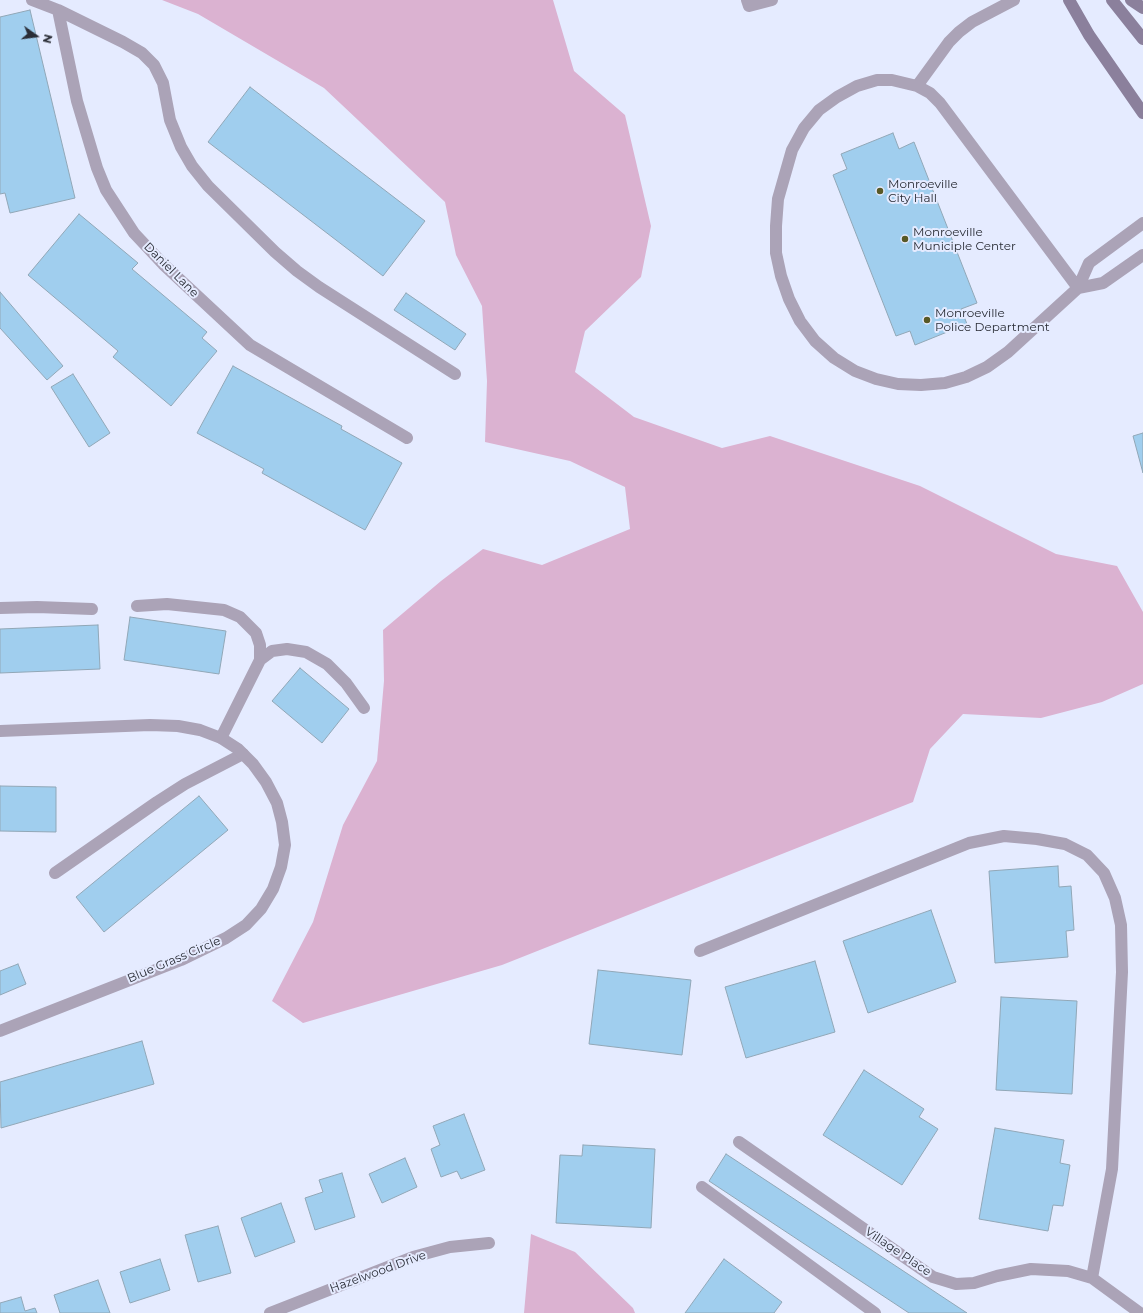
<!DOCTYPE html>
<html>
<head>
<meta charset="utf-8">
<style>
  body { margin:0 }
  #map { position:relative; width:1143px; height:1313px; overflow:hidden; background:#e5ebff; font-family:Montserrat,sans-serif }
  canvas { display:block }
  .north { position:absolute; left:16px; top:16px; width:40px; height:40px; -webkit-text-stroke:3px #e5ebff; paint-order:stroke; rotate:104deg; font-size:11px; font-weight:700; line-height:16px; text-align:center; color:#2a2d36 }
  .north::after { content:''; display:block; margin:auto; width:14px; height:18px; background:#2a2d36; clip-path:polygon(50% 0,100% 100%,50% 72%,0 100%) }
</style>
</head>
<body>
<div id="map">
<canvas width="1143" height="1313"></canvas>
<div class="north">N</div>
</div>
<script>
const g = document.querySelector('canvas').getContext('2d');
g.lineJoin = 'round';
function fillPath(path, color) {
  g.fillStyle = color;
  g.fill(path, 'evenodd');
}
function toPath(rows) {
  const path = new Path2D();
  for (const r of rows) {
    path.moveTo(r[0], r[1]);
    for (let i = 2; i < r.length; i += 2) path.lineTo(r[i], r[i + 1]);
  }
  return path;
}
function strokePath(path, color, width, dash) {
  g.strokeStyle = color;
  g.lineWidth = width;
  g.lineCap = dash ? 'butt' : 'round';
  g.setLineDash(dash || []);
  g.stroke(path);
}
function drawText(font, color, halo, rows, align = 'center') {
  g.font = font + ' Montserrat,sans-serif';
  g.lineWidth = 4;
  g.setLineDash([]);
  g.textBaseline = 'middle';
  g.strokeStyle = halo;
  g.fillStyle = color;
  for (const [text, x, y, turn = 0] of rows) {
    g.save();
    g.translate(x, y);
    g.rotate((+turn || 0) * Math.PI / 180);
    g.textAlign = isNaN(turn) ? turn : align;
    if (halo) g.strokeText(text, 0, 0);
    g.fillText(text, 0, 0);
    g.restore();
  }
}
fillPath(toPath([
  [162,0,553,0,574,71,625,115,651,226,641,277,585,331,575,372,634,417,722,448,770,436,920,486,1056,554,1117,566,1143,612,1143,684,1102,702,1041,718,963,714,930,749,913,802,502,965,303,1023,272,1001,313,922,343,825,377,761,384,681,383,630,441,581,483,549,542,565,630,529,625,487,570,461,485,442,487,381,482,306,456,255,445,202,324,88,198,14],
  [531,1234,575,1252,633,1308,635,1313,524,1313]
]), '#dbb2d1');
const building = toPath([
  [30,10,75,198,10,213,5,193,0,194,0,17,30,10],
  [250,87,425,221,383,276,208,142,250,87],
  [893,133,899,149,914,142,977,303,961,309,967,324,915,345,910,331,896,336,833,175,847,169,841,154,893,133],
  [79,214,138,263,132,269,207,332,202,338,217,351,171,406,113,357,118,351,28,275,79,214],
  [0,292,63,366,47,380,0,328,0,292],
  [406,293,466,334,455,350,394,310,406,293],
  [233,366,342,426,341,429,402,463,365,530,262,473,264,469,197,433,233,366],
  [73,374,110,433,89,447,51,387,73,374],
  [1143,433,1143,473,1133,436,1143,433],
  [130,617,226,631,219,674,124,660,130,617],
  [98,625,100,669,0,673,0,629,98,625],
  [300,668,349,709,322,743,272,701,300,668],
  [0,786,56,787,56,832,0,831,0,786],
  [199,796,228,830,104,932,76,897,199,796],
  [1058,866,1059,887,1071,886,1074,930,1066,931,1068,957,995,963,989,871,1058,866],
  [931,910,956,982,868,1013,843,941,931,910],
  [815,961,835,1032,746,1058,725,987,815,961],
  [18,964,26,984,0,995,0,971,18,964],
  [598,970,691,980,682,1055,589,1044,598,970],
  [1001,997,1077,1001,1072,1094,996,1090,1001,997],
  [142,1041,154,1084,1,1128,0,1082,142,1041],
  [864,1070,924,1109,919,1117,938,1129,902,1185,823,1135,864,1070],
  [464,1114,485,1170,461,1179,457,1171,441,1177,431,1149,440,1145,433,1126,464,1114],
  [995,1128,1064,1140,1060,1163,1070,1165,1063,1206,1053,1205,1048,1231,979,1219,995,1128],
  [583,1145,655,1149,651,1228,556,1223,560,1155,582,1156,583,1145],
  [726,1154,967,1313,909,1313,709,1181,726,1154],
  [405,1158,417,1187,382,1203,369,1174,405,1158],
  [342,1173,355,1217,315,1230,305,1198,323,1192,319,1180,342,1173],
  [281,1203,295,1242,255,1257,241,1218,281,1203],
  [218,1226,231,1273,198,1282,185,1235,218,1226],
  [160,1259,170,1290,130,1303,120,1272,160,1259],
  [724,1259,782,1302,774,1313,685,1313,724,1259],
  [98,1280,110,1313,60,1313,54,1295,98,1280],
  [21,1297,25,1311,35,1308,37,1313,0,1313,0,1303,21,1297]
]);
fillPath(building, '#a0ceee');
strokePath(building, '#91a7b7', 1);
strokePath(toPath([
  [747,0,749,6,772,0],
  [917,86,949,42,959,32,972,22,1014,0],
  [1078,288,940,103,930,93,917,86,892,80,877,80,857,86,837,97,819,110,804,128,792,150,778,199,776,226,776,253,781,276,789,299,800,321,815,341,834,358,855,371,876,379,898,384,921,385,945,383,966,377,987,367,1008,352,1078,288,1103,283,1143,255],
  [1078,288,1089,263,1143,223],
  [137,606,167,604,224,610,240,617,256,633,260,645,260,660,221,738],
  [0,608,37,607,92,609],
  [260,660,272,651,287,649,306,652,327,664,346,683,364,708],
  [55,873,157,802,185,784,243,754],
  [700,951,969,843,1004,836,1037,839,1065,844,1087,855,1104,873,1115,898,1121,925,1122,972,1112,1169,1092,1278],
  [739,1142,933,1277,956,1284,974,1283,997,1276,1031,1269,1068,1271,1092,1278,1140,1313],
  [702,1187,875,1313]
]), '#aba3b7', 12);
strokePath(toPath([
  [32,0,58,10,77,101,97,168,106,190,134,233,163,264,250,345,407,438],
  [58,10,123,42,142,53,154,65,163,83,170,120,181,147,192,166,208,186,275,252,297,271,319,287,455,374],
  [0,731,150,725,178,726,200,730,221,738,238,749,253,764,266,782,277,803,282,822,285,845,281,867,273,889,261,909,246,925,226,938,181,960,0,1031],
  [270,1313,413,1257,450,1247,489,1243]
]), '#aba3b7', 12);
strokePath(toPath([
  [1069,0,1089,35,1143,113],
  [1112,0,1143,39],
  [1131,0,1143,8]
]), '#8b809c', 12);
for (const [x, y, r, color] of [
  [880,191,4,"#585926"],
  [905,239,4,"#585926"],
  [927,320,4,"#585926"]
]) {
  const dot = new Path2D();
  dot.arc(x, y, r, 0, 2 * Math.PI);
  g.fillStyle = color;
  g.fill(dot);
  strokePath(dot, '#e5ebff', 1.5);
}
drawText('12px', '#2a2d36', '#e5ebff', [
  ["Monroeville",888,184],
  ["City Hall",888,198],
  ["Monroeville",913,232],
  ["Municiple Center",913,246],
  ["Monroeville",935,313],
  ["Police Department",935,327]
], 'left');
drawText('12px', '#2a2d36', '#e5ebff', [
  ["Daniel Lane",171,270,45],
  ["Blue Grass Circle",174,960,-23],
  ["Village Place",898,1252,34],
  ["Hazelwood Drive",378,1272,-20]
]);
</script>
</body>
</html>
